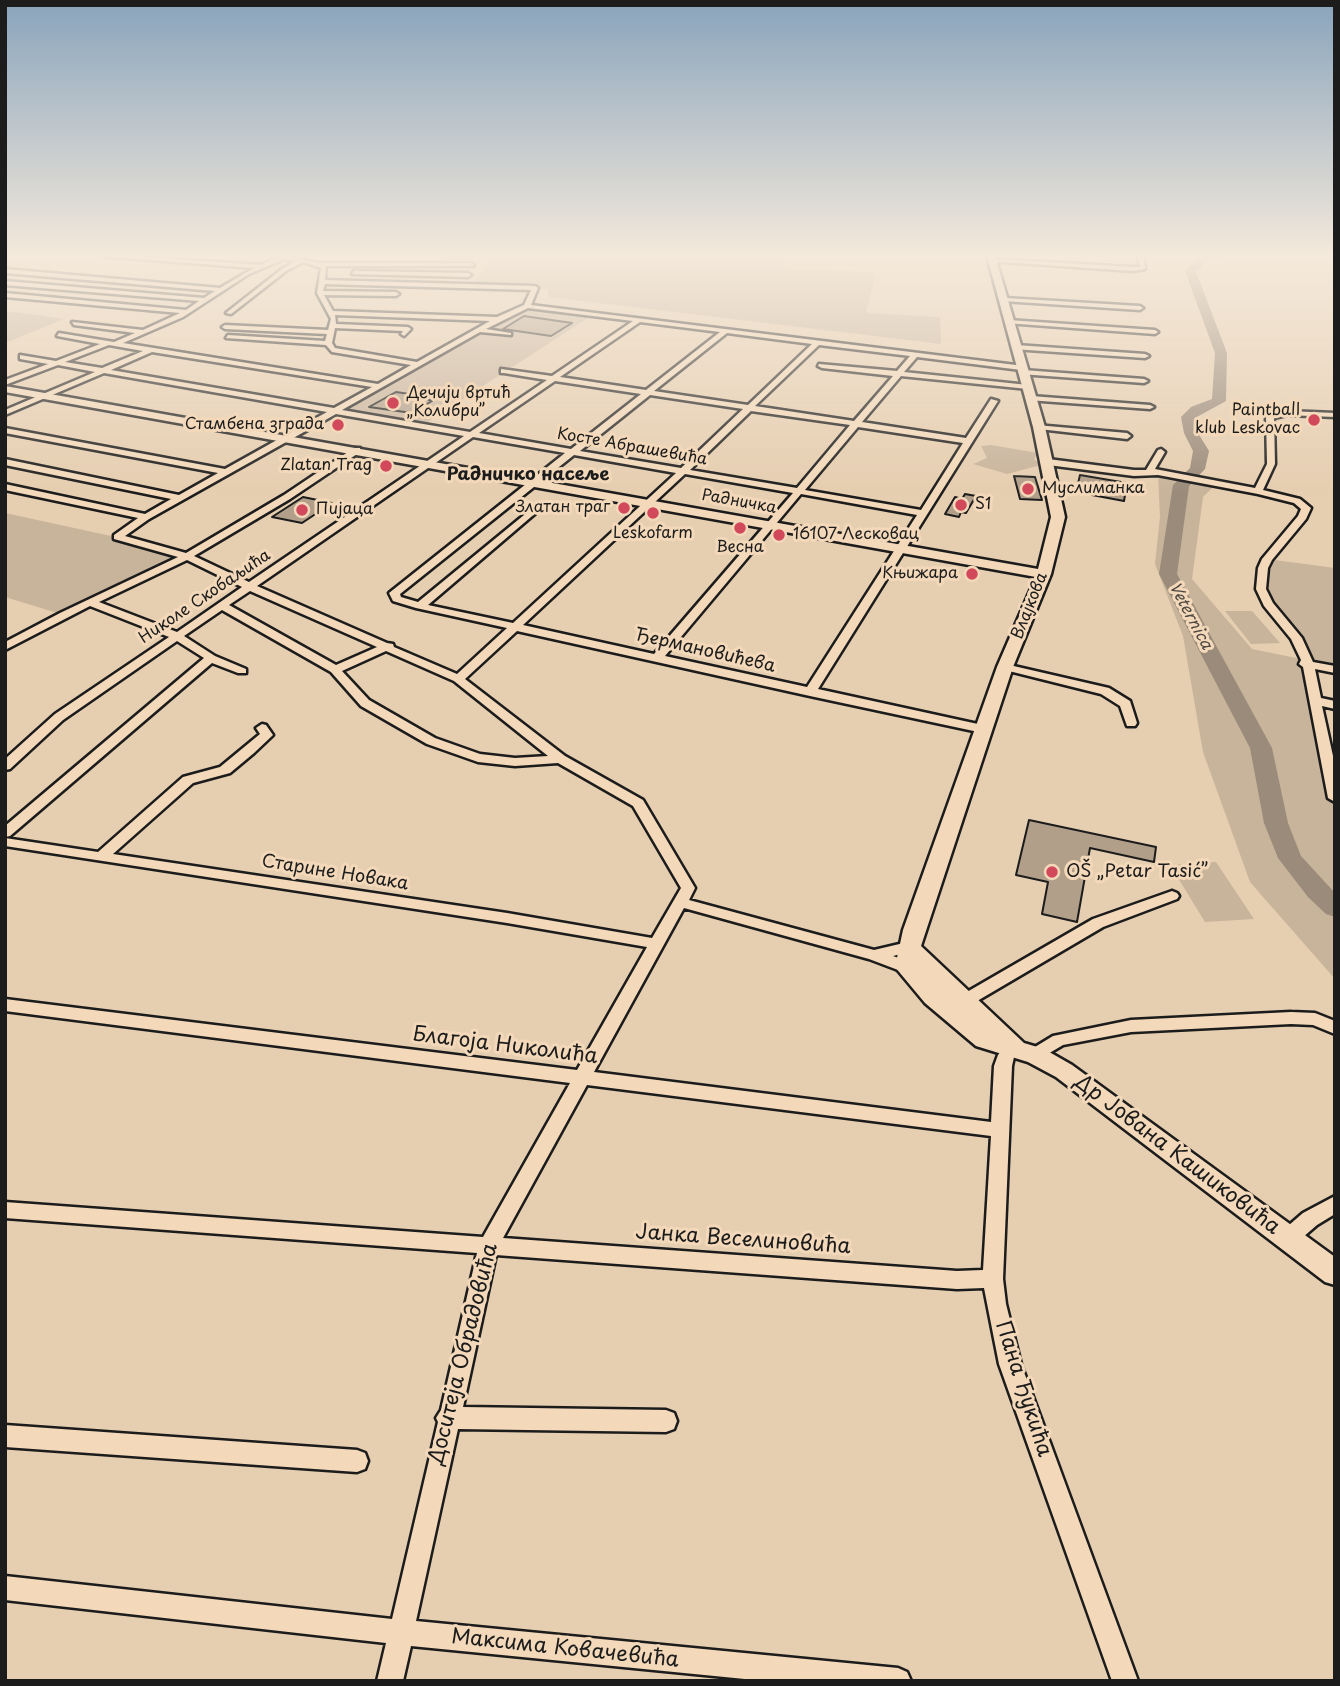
<!DOCTYPE html>
<html>
<head>
<meta charset="utf-8">
<style>
  body { margin:0 }
  #map { position:relative; width:1340px; height:1686px; overflow:hidden; background:#e6ceb0; font-family:"Playpen Sans",sans-serif }
  canvas { display:block }
  .frame { position:absolute; inset:0; border:7px solid #1c1c1c; pointer-events:none }
</style>
</head>
<body>
<div id="map">
<canvas width="1340" height="1686"></canvas>
<div class="frame"></div>
</div>
<script>
const g = document.querySelector('canvas').getContext('2d');
g.lineJoin = 'round';
function fillPath(path, color) {
  g.fillStyle = color;
  g.fill(path, 'evenodd');
}
function toPath(rows) {
  const path = new Path2D();
  for (const r of rows) {
    path.moveTo(r[0], r[1]);
    for (let i = 2; i < r.length; i += 2) path.lineTo(r[i], r[i + 1]);
  }
  return path;
}
function strokePath(path, color, width, dash) {
  g.strokeStyle = color;
  g.lineWidth = width;
  g.lineCap = dash ? 'butt' : 'round';
  g.setLineDash(dash || []);
  g.stroke(path);
}
function drawText(font, color, halo, rows, align = 'center') {
  g.font = font + ' "Playpen Sans",sans-serif';
  g.lineWidth = 6;
  g.setLineDash([]);
  g.textBaseline = 'middle';
  g.strokeStyle = halo;
  g.fillStyle = color;
  for (const [text, x, y, turn = 0] of rows) {
    g.save();
    g.translate(x, y);
    g.rotate((+turn || 0) * Math.PI / 180);
    g.textAlign = isNaN(turn) ? turn : align;
    if (halo) g.strokeText(text, 0, 0);
    g.fillText(text, 0, 0);
    g.restore();
  }
}
fillPath(toPath([
  [445,256,788,256,782,268,876,273,866,313,940,317,941,344,549,297,547,289,470,287,492,259,444,259],
  [526,308,591,316,426,423,344,410],
  [5,311,37,315,64,319,5,343],
  [991,445,1038,453,1034,459,1041,465,1007,474,973,464,987,458,981,446],
  [1158,472,1216,484,1203,497,1192,579,1252,649,1306,660,1264,598,1267,559,1335,568,1335,666,1307,660,1335,798,1335,979,1250,882,1203,752,1183,636,1155,564,1160,517],
  [5,513,111,536,187,556,64,615,5,597],
  [1225,611,1252,611,1280,643,1251,644],
  [1216,862,1254,919,1205,922,1170,865]
]), '#c8b39b');
fillPath(toPath([
  [1200,256,1221,256,1207,261,1196,272,1227,353,1226,401,1195,418,1198,433,1209,451,1205,469,1189,486,1177,574,1272,748,1288,823,1301,856,1335,893,1335,917,1326,914,1308,897,1278,858,1264,823,1250,748,1159,574,1173,485,1190,468,1193,451,1184,433,1181,417,1191,407,1212,399,1215,353,1185,271,1200,256]
]), '#9b8b7a');
const building = toPath([
  [524,316,572,323,551,336,503,329,524,316],
  [396,392,416,395,432,401,412,413,369,407,396,392],
  [1080,475,1127,483,1124,501,1076,492,1080,475],
  [1014,476,1035,477,1042,500,1020,499,1014,476],
  [965,494,976,496,966,513,961,512,959,517,945,514,955,497,962,499,965,494],
  [303,497,332,503,302,523,272,517,303,497],
  [1029,820,1156,847,1154,862,1090,848,1077,922,1042,914,1048,882,1016,875,1029,820]
]);
fillPath(building, '#b19f89');
strokePath(building, '#1c1c1c', 2);
const street = toPath([
  [99,256,134,256,261,265,280,256,320,263,472,263,474,266,326,266,325,280,535,286,538,288,531,305,1024,366,1025,368,1021,370,917,357,904,372,1028,385,1032,387,1028,389,901,376,862,422,966,438,991,399,998,401,818,689,987,726,989,729,987,732,983,733,810,696,517,631,465,679,565,756,643,800,695,888,689,900,874,950,908,942,913,943,916,947,913,951,893,956,912,963,914,967,912,971,906,973,869,959,684,908,594,1072,991,1122,994,1066,998,1055,1008,1042,1014,1040,1020,1042,1022,1046,1014,1057,1012,1066,1003,1279,1006,1304,1021,1364,1138,1681,1112,1681,999,1364,984,1288,957,1289,496,1255,463,1407,666,1410,674,1413,677,1421,674,1429,666,1432,458,1429,416,1621,898,1668,907,1672,911,1681,765,1681,411,1646,403,1681,377,1681,386,1643,5,1600,5,1576,392,1619,438,1422,436,1418,441,1410,477,1253,5,1218,5,1202,483,1237,570,1083,5,1011,5,999,577,1070,647,947,507,923,5,846,5,838,98,852,183,777,220,767,260,734,256,728,262,724,266,725,273,735,254,753,230,773,193,783,113,854,507,913,652,938,681,888,633,806,558,763,515,766,478,762,427,744,361,706,331,672,222,610,184,636,215,656,246,669,246,673,238,673,212,663,10,836,5,837,5,826,204,658,177,641,63,720,10,769,5,770,5,759,55,714,169,637,90,606,5,650,5,642,60,613,178,557,114,539,114,535,138,518,5,490,5,484,145,514,171,499,5,465,5,459,179,495,218,473,5,433,5,428,225,469,327,412,104,373,5,415,5,410,95,372,58,365,5,385,5,380,48,364,20,359,20,355,56,361,100,344,57,336,59,333,114,342,135,333,74,325,72,322,143,330,180,313,5,297,5,293,186,310,199,301,5,285,5,281,204,298,215,291,5,273,5,269,220,288,254,268,99,256],
  [284,259,296,261,282,269,226,313,231,314,286,271,303,262,321,268,317,293,331,319,328,330,225,325,222,327,225,329,327,334,325,341,228,335,226,338,326,345,332,352,411,365,378,384,123,343,183,317,249,274,284,259],
  [325,284,531,290,524,305,497,317,333,311,324,295,396,296,399,294,396,292,323,291,325,284],
  [528,308,633,321,552,376,501,369,501,373,504,373,547,380,470,432,342,410,480,332,511,335,511,333,486,329,528,308],
  [335,315,490,321,417,362,335,348,332,343,335,328,403,331,401,334,404,336,411,329,408,327,336,324,335,315],
  [640,322,720,332,646,390,560,377,640,322],
  [727,333,812,344,748,405,654,391,727,333],
  [109,345,143,351,102,368,65,362,109,345],
  [819,345,910,356,897,371,819,364,818,366,822,368,893,376,854,421,755,406,819,345],
  [152,352,372,387,334,408,111,370,152,352],
  [555,381,641,394,571,449,479,433,555,381],
  [650,395,743,409,681,468,580,451,650,395],
  [751,411,850,425,797,488,690,470,751,411],
  [336,414,464,436,249,582,194,556,290,499,360,452,360,448,354,448,284,495,186,553,125,536,149,519,336,414],
  [858,427,963,443,921,510,805,490,858,427],
  [473,437,565,453,389,593,393,601,416,608,507,628,457,674,394,647,393,644,387,643,257,586,473,437],
  [574,455,676,473,513,623,428,605,538,511,540,509,535,506,418,602,401,597,400,594,574,455],
  [685,474,793,493,654,654,523,625,685,474],
  [801,494,917,515,807,687,665,656,801,494],
  [187,560,242,587,177,632,99,602,187,560],
  [250,591,377,647,336,665,229,605,250,591],
  [386,651,454,681,548,756,515,758,480,754,435,738,369,700,342,671,386,651],
  [587,1085,991,1136,983,1270,957,1271,503,1238,587,1085],
  [1138,256,1144,256,1145,269,1133,271,989,261,992,259,1133,267,1140,267,1138,256],
  [354,271,468,273,471,275,468,277,352,274,354,271],
  [1005,298,1140,306,1143,308,1140,310,1003,301,1005,298],
  [1008,320,1155,330,1158,332,1155,334,1006,323,1008,320],
  [1016,345,1145,354,1149,356,1145,358,1013,349,1016,345],
  [1023,370,1144,379,1148,381,1144,383,1020,374,1020,370,1023,370],
  [1031,396,1150,405,1154,407,1150,409,1028,400,1028,396,1031,396],
  [1287,411,1335,413,1335,417,1287,415,1274,418,1275,464,1263,490,1300,499,1311,508,1306,519,1272,560,1268,568,1266,589,1273,603,1302,638,1313,662,1335,666,1335,673,1315,669,1321,698,1335,701,1335,709,1322,706,1335,765,1335,802,1328,798,1303,667,1299,664,1301,660,1291,639,1264,606,1256,589,1258,568,1262,559,1298,516,1301,509,1294,503,1258,494,1158,475,1134,476,1048,465,1044,462,1048,459,1134,470,1146,470,1158,450,1161,449,1165,452,1155,469,1255,488,1267,464,1266,416,1287,411],
  [1036,425,1127,433,1131,436,1127,439,1039,429,1036,429,1036,425],
  [1005,664,1109,688,1130,701,1137,723,1135,726,1127,726,1120,706,1101,694,1001,669,1001,665,1005,664],
  [1172,891,1177,893,1179,896,1177,899,1103,927,972,1004,966,1006,960,1004,958,1000,960,996,1093,919,1172,891],
  [1291,1012,1315,1013,1335,1021,1335,1034,1313,1025,1291,1024,1131,1032,1063,1045,1036,1061,1030,1060,1028,1055,1030,1050,1053,1036,1131,1020,1291,1012],
  [1335,1196,1335,1214,1317,1225,1295,1244,1288,1247,1281,1244,1278,1238,1281,1232,1303,1213,1335,1196],
  [5,1425,357,1450,365,1453,368,1461,365,1469,357,1472,5,1447,5,1425]
]);
const secondary = toPath([
  [987,256,995,256,1045,427,1065,517,1051,574,1013,667,921,946,1024,1043,1044,1049,1072,1065,1335,1257,1335,1285,1325,1282,1056,1077,1028,1062,976,1046,925,1003,895,967,903,930,997,667,1036,577,5,392,5,386,1038,569,1051,517,1033,427,987,256]
]);
strokePath(street, '#1c1c1c', 5);
strokePath(secondary, '#1c1c1c', 5);
fillPath(street, '#f3d9ba');
fillPath(secondary, '#f3d9ba');
const sky = g.createLinearGradient(0, 0, 0, 492);
sky.addColorStop(0, '#89a4bc');
sky.addColorStop(0.52, '#f4e9db');
sky.addColorStop(1, '#f4e9db00');
g.fillStyle = sky;
g.fillRect(0, 0, 1340, 492);
for (const [x, y, r, color] of [
  [393,403,7,"#d1495b"],
  [1314,420,7,"#d1495b"],
  [338,425,7,"#d1495b"],
  [386,466,7,"#d1495b"],
  [1028,489,7,"#d1495b"],
  [961,505,7,"#d1495b"],
  [624,508,7,"#d1495b"],
  [302,510,7,"#d1495b"],
  [653,513,7,"#d1495b"],
  [740,528,7,"#d1495b"],
  [779,535,7,"#d1495b"],
  [972,574,7,"#d1495b"],
  [1052,872,7,"#d1495b"]
]) {
  const dot = new Path2D();
  dot.arc(x, y, r, 0, 2 * Math.PI);
  g.fillStyle = color;
  g.fill(dot);
  strokePath(dot, '#f3d9ba', 2.5);
}
drawText('16px', '#1c1c1c', '#f3d9ba', [
  ["Дечији вртић",407,394],
  ["„Колибри”",407,412],
  ["Paintball",1300,411,"right"],
  ["klub Leskovac",1300,429,"right"],
  ["Стамбена зграда",324,425,"right"],
  ["Zlatan Trag",372,466,"right"],
  ["Муслиманка",1042,489],
  ["S1",975,505],
  ["Златан траг",610,508,"right"],
  ["Пијаца",316,510],
  ["Leskofarm",653,534,"center"],
  ["16107 Лесковац",793,535],
  ["Весна",740,548,"center"],
  ["Књижара",958,574,"right"]
], 'left');
drawText('16px', '#1c1c1c', '#f3d9ba', [
  ["Косте Абрашевића",632,447,10],
  ["Радничка",739,502,10],
  ["Николе Скобаљића",205,597,-34],
  ["Влајкова",1030,606,-68]
]);
drawText('italic 16px', '#4f4842', '#f3d9ba', [
  ["Veternica",1190,616,62]
]);
drawText('bold 18px', '#1c1c1c', '#f3d9ba', [
  ["Радничко насеље",528,475]
]);
drawText('18px', '#1c1c1c', '#f3d9ba', [
  ["Ђермановићева",705,651,13],
  ["Старине Новака",335,873,9]
]);
drawText('18px', '#1c1c1c', '#f3d9ba', [
  ["OŠ „Petar Tasić”",1066,872]
], 'left');
drawText('21px', '#1c1c1c', '#f3d9ba', [
  ["Благоја Николића",505,1046,7],
  ["Др Јована Кашиковића",1177,1155,37],
  ["Јанка Веселиновића",743,1240,4],
  ["Доситеја Обрадовића",464,1354,-76],
  ["Пана Ђукића",1023,1389,72],
  ["Максима Ковачевића",565,1649,6]
]);
</script>
</body>
</html>
